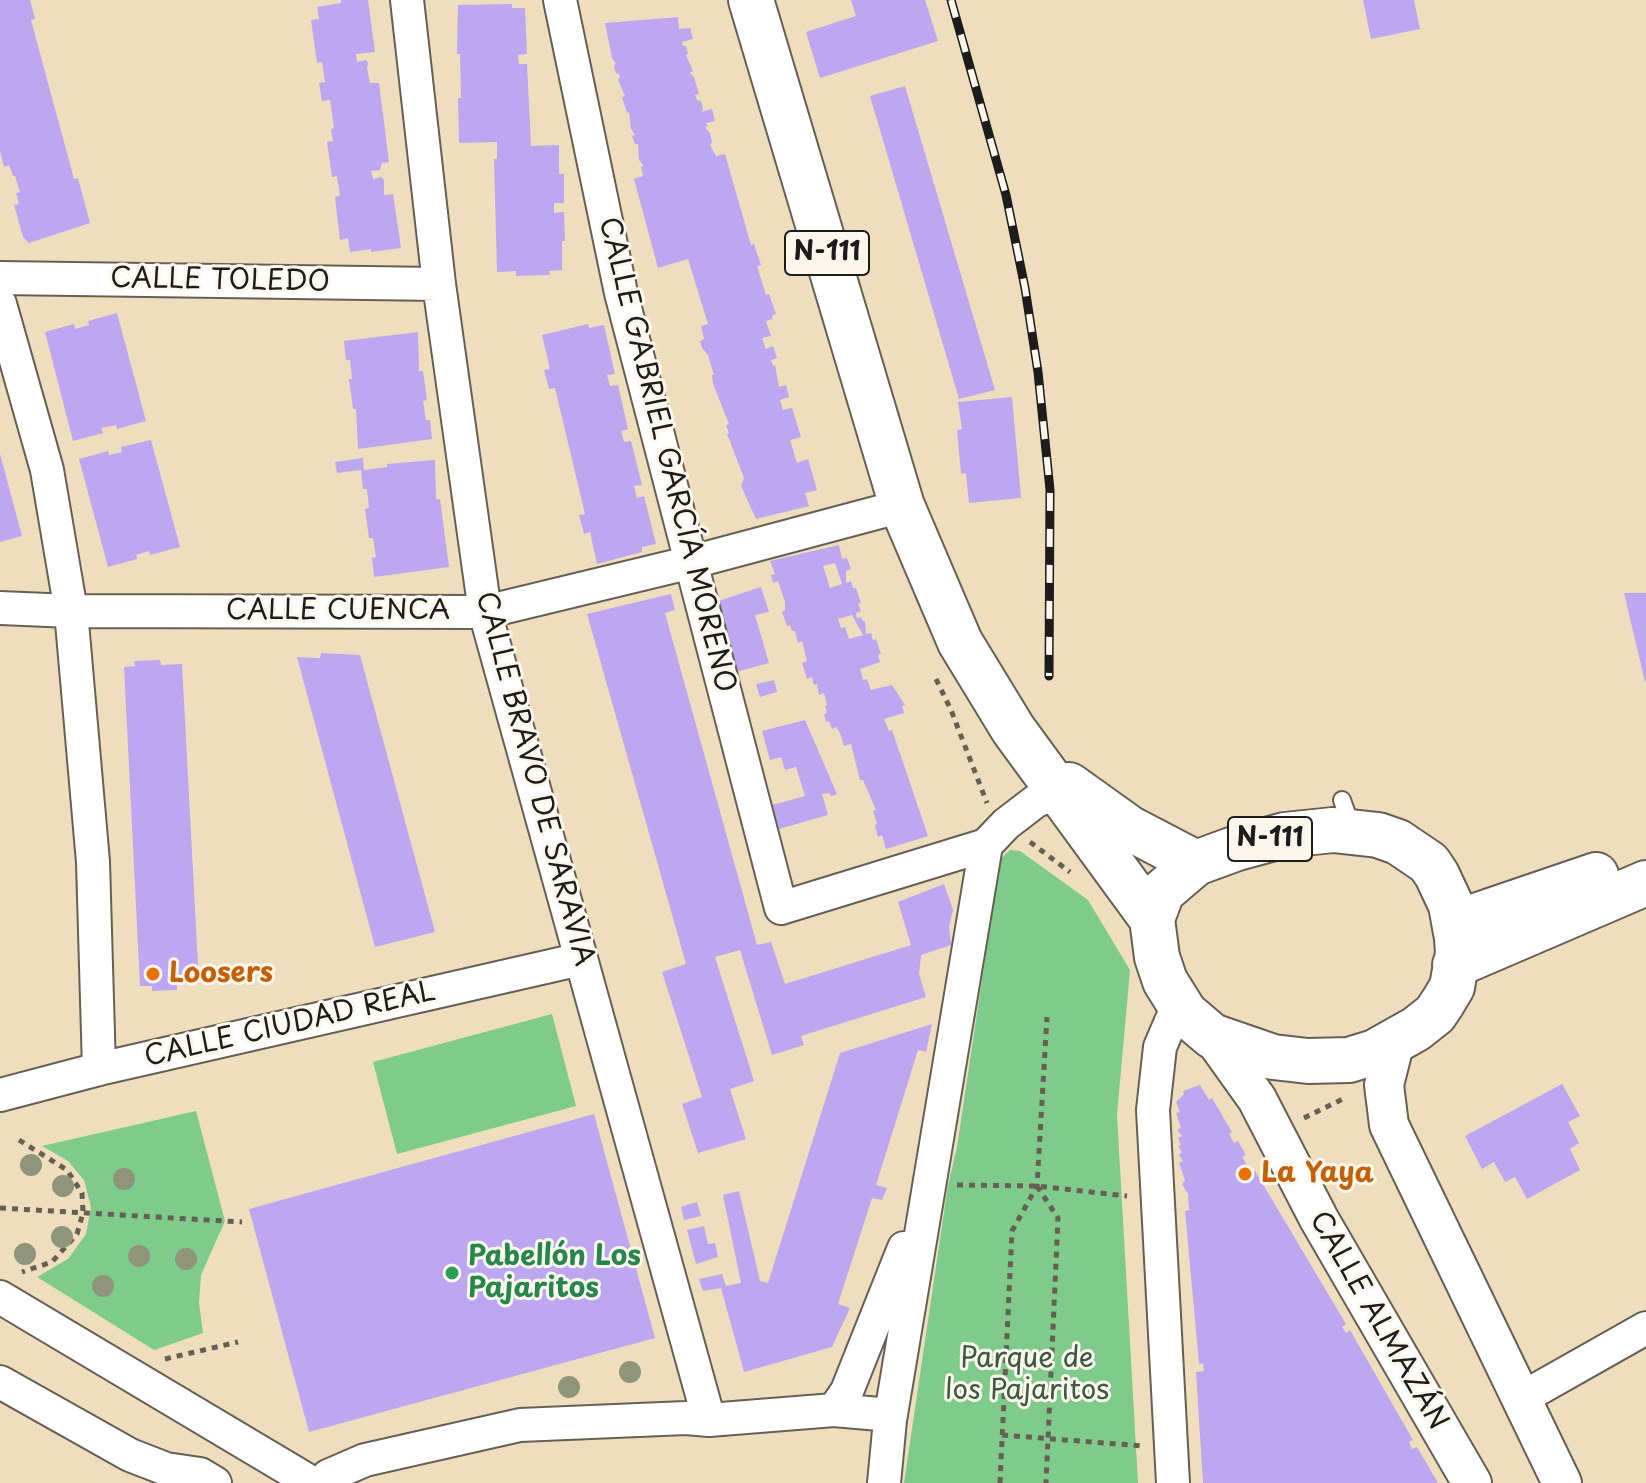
<!DOCTYPE html>
<html>
<head>
<meta charset="utf-8">
<style>
  body { margin:0 }
  canvas { display:block; background:#efdebd }
</style>
</head>
<body>
<canvas width="1646" height="1483"></canvas>
<script>
const g = document.querySelector('canvas').getContext('2d');
g.lineJoin = 'round';
function fillPath(path, color) {
  g.fillStyle = color;
  g.fill(path, 'evenodd');
}
function toPath(rows) {
  const path = new Path2D();
  for (const r of rows) {
    path.moveTo(r[0], r[1]);
    for (let i = 2; i < r.length; i += 2) path.lineTo(r[i], r[i + 1]);
  }
  return path;
}
function strokePath(path, color, width, dash) {
  g.strokeStyle = color;
  g.lineWidth = width;
  g.lineCap = dash ? 'butt' : 'round';
  g.setLineDash(dash || []);
  g.stroke(path);
}
function drawText(font, color, halo, rows, align = 'center') {
  g.font = font + ' "Playpen Sans",sans-serif';
  g.lineWidth = 6;
  g.setLineDash([]);
  g.textBaseline = 'middle';
  g.strokeStyle = halo;
  g.fillStyle = color;
  for (const [text, x, y, turn = 0] of rows) {
    g.save();
    g.translate(x, y);
    g.rotate((+turn || 0) * Math.PI / 180);
    g.textAlign = isNaN(turn) ? turn : align;
    if (halo) g.strokeText(text, 0, 0);
    g.fillText(text, 0, 0);
    g.restore();
  }
}
fillPath(toPath([
  [1010,850,1020,851,1088,900,1130,970,1117,1115,1138,1483,904,1483,948,1185,957,1147,1000,859],
  [552,1014,576,1106,397,1154,373,1062],
  [196,1111,225,1221,201,1275,199,1303,203,1333,154,1350,37,1277,68,1259,86,1234,91,1207,84,1180,68,1161,42,1146]
]), '#7ecb8b');
fillPath(toPath([
  [0,0,30,0,35,19,31,20,74,179,78,178,90,223,29,243,23,237,14,205,19,204,16,193,20,192,15,176,13,176,9,165,4,167,0,151],
  [341,0,368,0,375,52,356,54,357,62,366,60,368,63,367,68,370,83,379,83,389,162,382,163,380,170,371,171,373,179,381,177,384,180,384,195,393,194,401,248,371,252,371,249,350,252,348,238,340,240,335,197,340,196,337,176,332,177,327,142,333,141,331,129,334,128,330,100,322,101,319,83,325,82,322,62,317,63,311,20,319,19,317,7,341,3],
  [851,0,925,0,938,41,820,78,806,32,856,16],
  [1363,0,1414,0,1420,29,1371,39],
  [512,4,512,8,525,8,527,54,518,55,519,64,527,64,531,146,559,145,559,174,564,174,564,203,554,203,554,213,564,212,565,241,562,241,562,270,549,271,550,275,516,276,516,271,497,272,494,159,497,159,497,142,459,143,458,98,461,98,460,54,457,54,458,5],
  [678,17,679,29,690,28,693,39,682,42,683,46,686,46,688,54,686,55,693,71,690,73,694,77,699,94,695,95,697,100,701,101,703,110,701,112,712,109,715,121,706,123,708,126,705,127,710,133,712,142,710,145,716,156,725,154,751,245,754,244,761,265,757,266,766,295,769,294,776,314,772,316,773,319,766,321,771,336,762,338,766,349,773,346,777,358,771,360,773,366,775,365,779,387,786,385,789,397,780,400,783,410,792,408,801,437,790,440,797,463,808,459,817,490,805,493,809,506,756,519,741,486,744,478,727,434,729,433,726,425,729,424,713,384,712,375,714,375,708,355,702,348,700,341,704,339,701,326,708,324,688,259,658,268,634,179,643,176,641,167,644,166,639,160,638,144,635,144,632,136,635,135,631,129,629,112,627,113,622,97,625,96,618,80,620,77,618,73,616,74,614,65,616,64,612,58,605,23],
  [905,86,995,390,959,399,870,96],
  [117,313,146,421,117,429,116,425,101,428,103,433,73,441,45,332,74,324,75,329,89,325,88,321],
  [588,324,589,328,604,325,615,374,607,375,610,386,618,385,628,429,621,431,624,442,631,441,642,485,634,486,637,498,644,496,656,544,642,547,642,552,597,564,590,532,584,534,579,515,585,514,555,388,549,389,544,370,550,369,542,335],
  [418,332,419,371,423,371,427,400,423,401,426,420,430,420,432,439,358,449,356,409,353,409,349,379,352,379,350,360,346,360,344,341],
  [1012,397,1021,498,969,503,966,473,961,474,957,430,962,429,958,402],
  [151,440,180,547,150,555,149,551,136,555,137,559,108,567,79,459,108,451,109,455,122,452,121,447],
  [0,454,22,536,0,542],
  [363,458,364,470,387,467,387,464,435,460,436,499,440,499,449,567,374,577,372,558,376,557,373,538,369,538,365,509,369,508,367,489,363,489,361,470,337,473,335,462],
  [839,545,842,559,847,558,851,569,846,571,846,583,851,581,853,588,856,588,861,603,858,604,861,611,856,613,857,618,861,617,863,621,865,621,866,634,871,633,873,640,876,639,881,654,878,655,880,662,860,669,863,680,867,679,871,690,892,685,905,705,902,706,904,713,884,719,889,731,892,730,928,836,886,849,882,835,878,837,875,825,877,824,873,811,876,810,863,780,860,780,851,744,844,746,840,733,836,727,832,729,829,721,826,722,824,714,827,713,825,706,827,705,824,693,819,695,817,684,814,685,812,677,807,679,802,663,807,661,802,641,798,643,795,631,792,631,790,625,787,626,782,612,785,610,785,602,778,581,773,583,771,575,775,574,770,561],
  [835,563,842,584,830,588,823,566],
  [852,615,863,635,849,639,845,627,841,628,838,619],
  [761,587,769,612,755,615,769,663,736,672,715,602],
  [1624,593,1646,593,1646,681,1645,682],
  [671,594,675,610,665,613,757,945,771,942,785,984,911,945,898,902,944,884,953,910,949,927,951,945,921,955,919,974,926,997,801,1036,804,1045,772,1055,740,950,715,957,754,1081,730,1089,746,1139,698,1153,682,1104,702,1097,662,972,686,964,587,614],
  [321,653,360,655,435,932,375,947,297,657,320,658],
  [160,660,161,665,182,664,199,984,177,984,177,990,152,991,152,986,140,986,124,667,135,666,134,661],
  [774,680,777,692,760,697,756,684],
  [805,720,837,794,831,796,829,793,822,794,828,815,779,829,772,805,805,796,796,767,785,770,781,757,770,760,762,731],
  [932,1024,926,1052,918,1050,876,1185,887,1188,882,1200,872,1198,838,1304,850,1308,832,1347,744,1372,721,1288,703,1291,699,1279,722,1274,726,1286,741,1283,723,1195,739,1191,760,1281,768,1283,840,1053],
  [1562,1084,1580,1116,1568,1122,1579,1143,1570,1149,1580,1170,1527,1199,1515,1177,1505,1182,1494,1162,1482,1169,1465,1136],
  [1200,1085,1209,1100,1212,1098,1232,1132,1229,1134,1234,1143,1238,1141,1246,1155,1242,1157,1252,1173,1255,1171,1346,1324,1342,1327,1346,1333,1350,1330,1413,1440,1409,1442,1412,1449,1417,1447,1438,1483,1203,1483,1196,1372,1204,1371,1203,1363,1199,1364,1185,1211,1189,1210,1188,1194,1182,1184,1185,1180,1179,1163,1183,1161,1179,1155,1182,1152,1178,1146,1181,1145,1178,1138,1182,1136,1177,1130,1181,1128,1176,1113,1180,1112,1176,1102,1184,1094,1183,1091],
  [594,1114,655,1338,309,1432,249,1209],
  [697,1202,701,1216,684,1220,681,1207],
  [704,1226,708,1244,715,1243,718,1257,696,1264,687,1230]
]), '#bca7f0');
const service = toPath([
  [1342,800,1352,828]
]);
const minor = toPath([
  [407,0,439,284,485,612,709,1420,834,1410,891,1415],
  [560,0,621,293,781,908,986,845,1006,824,1036,801,1059,793,1079,793],
  [0,278,439,284],
  [0,304,47,470,71,611,93,862,99,1069],
  [0,608,71,611,485,612,692,562,902,506],
  [0,1095,99,1069,581,959],
  [0,1297,312,1483],
  [0,1382,130,1455,166,1469,200,1474,215,1483],
  [1522,1398,1646,1328],
  [834,1410,847,1391,904,1248],
  [324,1483,328,1476,365,1460,520,1425,686,1418,709,1420],
  [884,1483,890,1420,986,845],
  [1173,1483,1153,1110,1160,1047,1175,1012,1177,1000]
]);
const tertiary = toPath([
  [1212,1036,1257,1099,1319,1219,1472,1483],
  [1395,1041,1384,1085,1389,1125,1562,1483]
]);
const primary = toPath([
  [751,0,902,506,960,642,1013,729,1152,919],
  [1069,785,1129,828,1196,863],
  [1333,830,1378,835,1398,842,1429,863,1437,875,1451,905,1457,938,1458,953,1452,987,1443,1002,1435,1014,1416,1029,1375,1052,1349,1060,1308,1061,1273,1057,1212,1036,1185,1013,1165,981,1157,957,1152,919,1162,892,1196,863,1237,848,1285,835,1333,830],
  [1455,923,1596,875],
  [1455,965,1646,883]
]);
strokePath(service, '#666054', 20);
strokePath(minor, '#666054', 36);
strokePath(tertiary, '#666054', 42);
strokePath(primary, '#666054', 48);
strokePath(toPath([
  [936,679,951,710,987,803],
  [1030,842,1070,872],
  [1304,1118,1345,1098],
  [19,1140,67,1170,82,1193,83,1213,77,1234,52,1262,22,1272],
  [957,1185,1037,1186,1127,1196],
  [1037,1186,1058,1218,1046,1483],
  [0,1208,242,1222],
  [165,1359,238,1342],
  [1002,1435,1143,1446],
  [1000,1483,1012,1231,1037,1186,1047,1017]
]), '#666054', 5, [6, 6]);
strokePath(service, '#fff', 16);
strokePath(minor, '#fff', 32);
strokePath(tertiary, '#fff', 38);
strokePath(primary, '#fff', 44);
const rail = toPath([
  [951,0,1006,195,1025,288,1038,372,1050,490,1049,676]
]);
strokePath(rail, '#1c1c1c', 9);
strokePath(rail, '#fbf7ec', 6, [18]);
g.fillStyle = '#8e957a';
for (const [x, y] of [
  [31,1165],
  [124,1179],
  [63,1186],
  [62,1237],
  [25,1254],
  [139,1256],
  [186,1259],
  [103,1286],
  [630,1372],
  [569,1387]
]) {
  g.beginPath();
  g.arc(x, y, 11, 0, 2 * Math.PI);
  g.fill();
}
for (const [x, y, r, color] of [
  [153,974,8,"#e8710a"],
  [1245,1174,8,"#e8710a"],
  [452,1273,8,"#2e9e5b"]
]) {
  const dot = new Path2D();
  dot.arc(x, y, r, 0, 2 * Math.PI);
  g.fillStyle = color;
  g.fill(dot);
  strokePath(dot, '#fbf7ec', 3);
}
for (const [x, y, w] of [
  [827,253,84],
  [1270,839,84]
]) {
  const box = new Path2D();
  box.roundRect(x - w / 2, y - 22, w, 44, 6);
  g.fillStyle = '#fbf7ec';
  g.fill(box);
  strokePath(box, '#1c1c1c', 2);
}
drawText('bold 26px', '#1c1c1c', null, [
  ["N-111",827,253],
  ["N-111",1270,839]
]);
drawText('28px', '#1c1c1c', '#fbf7ec', [
  ["CALLE TOLEDO",220,281,1],
  ["CALLE GABRIEL GARCÍA MORENO",666,455,76],
  ["CALLE CUENCA",338,611],
  ["CALLE BRAVO DE SARAVIA",534,779,75],
  ["CALLE CIUDAD REAL",290,1025,-13],
  ["CALLE ALMAZÁN",1378,1321,60]
]);
drawText('bold 28px', '#c56008', '#fbf7ec', [
  ["Loosers",169,974],
  ["La Yaya",1261,1174]
], 'left');
drawText('bold 28px', '#27864d', '#fbf7ec', [
  ["Pabellón Los",468,1257],
  ["Pajaritos",468,1289]
], 'left');
drawText('28px', '#3e5943', '#fbf7ec', [
  ["Parque de",1027,1359],
  ["los Pajaritos",1027,1391]
]);
</script>
</body>
</html>
